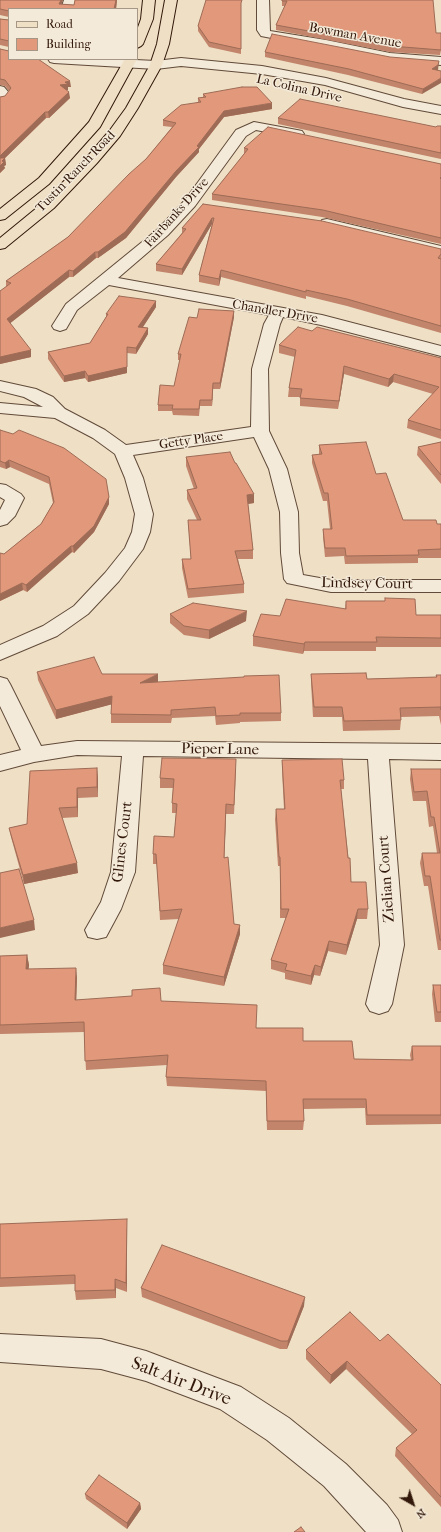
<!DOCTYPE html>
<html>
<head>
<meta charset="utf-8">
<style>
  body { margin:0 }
  #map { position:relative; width:441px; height:1532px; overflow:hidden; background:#eedfc5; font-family:"IM FELL French Canon",serif }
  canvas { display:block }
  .legend { position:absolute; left:8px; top:8px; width:130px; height:52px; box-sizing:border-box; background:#f4ead9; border:1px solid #a69686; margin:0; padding:5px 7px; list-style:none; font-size:12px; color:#32180a }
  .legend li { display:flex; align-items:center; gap:8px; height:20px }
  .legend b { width:20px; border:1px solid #a69686 }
  .north { position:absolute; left:393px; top:1484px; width:40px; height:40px; -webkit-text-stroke:3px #f4ead9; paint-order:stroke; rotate:141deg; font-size:11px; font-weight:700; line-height:16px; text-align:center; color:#32180a }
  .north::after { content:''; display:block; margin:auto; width:14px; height:18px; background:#32180a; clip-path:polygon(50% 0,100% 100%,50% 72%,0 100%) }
</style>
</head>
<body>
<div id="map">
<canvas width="441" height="1532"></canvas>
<ul class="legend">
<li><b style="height:5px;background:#eedfc5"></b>Road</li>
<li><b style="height:11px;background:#e2997b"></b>Building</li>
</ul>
<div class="north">N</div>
</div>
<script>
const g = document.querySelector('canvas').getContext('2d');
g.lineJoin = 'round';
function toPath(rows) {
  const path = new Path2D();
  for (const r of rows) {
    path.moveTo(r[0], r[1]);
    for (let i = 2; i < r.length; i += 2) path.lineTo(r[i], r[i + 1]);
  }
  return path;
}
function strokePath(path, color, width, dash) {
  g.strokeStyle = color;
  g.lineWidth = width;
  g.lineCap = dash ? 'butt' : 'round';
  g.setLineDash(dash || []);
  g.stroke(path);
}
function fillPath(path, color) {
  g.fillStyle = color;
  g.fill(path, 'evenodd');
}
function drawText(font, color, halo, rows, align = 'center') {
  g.font = font + ' "IM FELL French Canon",serif';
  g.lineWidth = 3;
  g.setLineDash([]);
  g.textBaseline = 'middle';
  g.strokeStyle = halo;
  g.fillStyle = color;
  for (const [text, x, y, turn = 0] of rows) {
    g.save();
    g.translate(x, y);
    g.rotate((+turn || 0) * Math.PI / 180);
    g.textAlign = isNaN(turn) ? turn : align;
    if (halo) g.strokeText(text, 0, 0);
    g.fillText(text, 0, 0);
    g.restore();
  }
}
const minor = toPath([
  [64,0,76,0,73,9,61,9,64,0],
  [257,0,269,0,270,31,326,40,390,53,441,57,441,65,390,61,261,36,257,30,257,0],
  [181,58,262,66,326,78,404,99,441,106,441,114,403,107,325,85,262,74,181,66,156,69,54,63,50,62,48,59,115,59,156,61,181,58],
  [0,86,4,87,10,94,4,101,0,102,0,86],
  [254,122,297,130,302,131,304,134,302,137,297,138,256,130,246,136,195,206,168,235,118,278,322,315,441,346,441,356,321,325,283,317,280,324,268,369,269,431,287,469,298,512,299,553,303,575,331,580,441,580,441,592,331,592,287,583,284,579,281,553,280,512,269,469,254,437,133,455,143,478,153,514,150,532,143,549,119,581,88,614,57,636,0,660,0,645,43,626,74,606,105,573,125,548,132,532,135,514,125,478,115,454,93,438,55,418,0,413,0,403,43,407,24,397,0,391,0,381,36,389,53,397,65,409,105,430,126,445,251,427,252,369,264,324,269,315,109,285,77,310,66,329,60,331,54,329,52,326,66,304,158,229,185,200,236,130,254,122],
  [327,219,441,246,441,254,322,226,320,223,322,220,327,219],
  [0,484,6,485,21,494,24,498,15,516,7,524,0,526,0,510,5,500,0,497,0,484],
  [0,677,7,679,10,684,41,746,77,741,441,744,441,760,389,759,404,945,392,1004,388,1011,379,1014,370,1011,366,1004,380,945,368,759,143,756,135,872,121,909,106,937,97,939,88,937,85,930,101,902,111,872,122,756,77,755,34,762,0,771,0,755,21,750,0,706,0,677],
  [0,1334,101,1339,146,1351,241,1387,289,1418,346,1464,387,1505,398,1520,402,1532,366,1532,324,1486,267,1440,220,1409,146,1381,101,1369,0,1362,0,1334]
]);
const major = toPath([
  [143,0,155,0,153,19,143,44,141,46,137,48,137,30,141,19,143,0],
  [165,0,177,0,169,44,162,65,138,108,120,136,97,163,54,208,5,248,0,249,0,238,44,202,87,157,110,130,126,108,150,65,157,44,165,0],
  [125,59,137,59,100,127,49,184,5,219,0,220,0,209,39,178,89,122,125,59]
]);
strokePath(minor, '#614a39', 2);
strokePath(major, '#32180a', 2);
fillPath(minor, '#f4ead9');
fillPath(major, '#eedfc5');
fillPath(toPath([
  [0,0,63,0,61,4,74,5,75,0,117,0,116,9,9,9,9,17,0,15],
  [282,0,436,33,441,33,441,50,440,55,390,52,276,30,276,25,285,6,282,6],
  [241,8,241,54,209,47,198,31,198,26],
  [0,19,9,20,9,47,0,45],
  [0,49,71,87,68,87,68,90,66,90,70,98,49,118,46,118,5,158,6,165,4,166,5,168,0,173,0,97,5,96,9,91,5,86,0,85],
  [265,52,438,66,438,70,422,94,348,75,265,57],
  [203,94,272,109,224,117,199,149,199,152,176,177,126,238,98,258,96,258,73,277,69,277,10,323,31,357,0,364,6,286,6,281,68,237,146,159,172,127,163,126,163,120,198,102,198,98,203,97],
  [278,118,436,127,441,126,441,159,278,124],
  [244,148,441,164,441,244,322,217,212,200,212,194,244,154],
  [203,204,441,249,441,333,347,306,306,296,306,299,221,277,219,286,199,282,199,275,212,224,182,275,156,271,156,264,182,233,182,228],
  [156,301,156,307,143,327,148,328,148,334,136,354,127,353,127,373,88,382,85,378,64,382,48,359,48,352,90,343,106,317,106,314],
  [234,311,234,317,220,389,213,389,212,406,200,406,199,416,173,415,172,411,158,411,158,405,174,386,180,360,178,360,178,354,197,318],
  [312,331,441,358,441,439,407,428,408,420,433,394,393,382,388,387,344,374,338,409,300,406,300,397,288,397,289,388,295,357,279,353,279,345],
  [0,430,109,497,109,504,94,532,74,553,72,552,27,592,23,590,0,601,0,553,4,554,41,524,53,503,49,484,10,467,6,469,0,467],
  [441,442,441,484,417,455,418,447],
  [319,445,376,474,403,520,437,524,441,524,441,558,418,558,418,563,345,564,344,556,325,557,323,537,323,529,330,529,327,501,323,501,312,463,312,455,319,455],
  [186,457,235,463,254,503,248,504,253,550,253,559,238,559,244,584,244,593,188,598,182,568,182,559,191,559,188,520,197,520,187,499,187,490,194,489,186,466],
  [346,601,416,615,441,615,441,647,376,647,376,651,304,651,303,654,253,646,253,636,280,616,345,609],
  [170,614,246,621,209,639,184,635,170,623],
  [37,672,102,674,158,682,281,713,281,721,240,722,240,723,216,725,215,716,172,718,171,723,111,723,111,714,112,704,56,719,38,680],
  [311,674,367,679,436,677,436,675,441,675,441,725,439,716,401,717,401,720,400,730,343,731,342,717,313,717,311,683],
  [282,760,344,780,344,789,341,789,351,882,368,909,367,919,357,919,346,955,328,951,320,976,314,975,311,985,285,979,285,973,271,969,271,960,286,918,280,918,280,866,278,866,275,819,276,809,284,809,282,770],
  [97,768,98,797,78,798,78,817,62,818,78,873,24,884,11,837,9,828,27,824],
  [236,769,234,814,226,814,224,858,234,924,240,925,240,934,224,986,163,974,163,965,179,919,160,920,157,864,153,864,153,854,174,837,176,813,172,813,172,803,173,788,160,788,160,778],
  [411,769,441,769,441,950,438,950,428,886,424,886,420,863,422,853,437,853,433,826,429,827,426,801,413,801,410,779],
  [27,955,29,965,28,969,77,977,76,1000,161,1001,303,1041,354,1059,411,1060,410,1055,412,1046,441,1046,441,1124,366,1125,365,1108,303,1109,304,1121,303,1130,267,1130,266,1091,167,1086,166,1077,167,1065,86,1070,84,1032,0,1034,0,956],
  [433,985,441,985,441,1022,435,1022,432,994],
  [0,1224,127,1228,127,1292,116,1288,116,1298,76,1300,75,1291,75,1284,0,1287],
  [141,1288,304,1306,287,1349,280,1349,142,1297],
  [380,1341,441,1385,441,1507,395,1456,396,1448,412,1434,346,1369,330,1384,306,1359,306,1350],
  [85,1494,140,1503,141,1509,127,1529,86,1499]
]), '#c2846a');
fillPath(toPath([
  [61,0,63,0,60,9,59,4],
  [116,0,117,0,116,9,114,9],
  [439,61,438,70,431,74,432,69],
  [441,78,441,83,422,94,423,89],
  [70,81,71,87,68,87,68,90,61,91,60,85,65,82],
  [69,92,70,98,49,118,48,112],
  [272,103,272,109,224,117,199,149,199,152,176,177,126,238,98,258,98,252,197,146,224,111],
  [45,112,46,118,3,160,5,158,6,165,4,166,5,168,0,173,0,156],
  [212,218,212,224,182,275,182,269],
  [95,252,96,258,73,277,73,271],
  [69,270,69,277,8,325,7,319],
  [221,270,221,277,219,286,219,279],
  [156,301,156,307,139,333,138,327],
  [234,311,234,317,220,389,220,383],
  [148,328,148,334,136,354,136,348],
  [127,347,127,373,88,382,88,376],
  [31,350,31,357,0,364,0,357],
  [344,366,344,374,338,409,339,401],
  [85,371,85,378,64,382,64,376],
  [394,374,393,382,388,387,389,379],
  [213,383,213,389,212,406,212,400],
  [9,460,10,467,6,469,5,463],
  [254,494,254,503,247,504,247,495],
  [109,497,109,504,94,532,74,553,73,546],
  [71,546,72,552,27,592,26,585],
  [22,583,23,590,0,601,0,594],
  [247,611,246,621,209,639,209,630],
  [305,642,304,651,303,654,304,644],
  [158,674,158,682,140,683],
  [112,696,113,704,56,719,56,710],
  [97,768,98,778,98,797,97,787],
  [77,788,78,798,78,817,77,807],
  [226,804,226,814,224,867,224,858],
  [77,863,78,873,24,884,23,875],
  [358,909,357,919,346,955,347,945],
  [34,920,35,930,0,938,0,928],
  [240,925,240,934,224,986,224,977],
  [329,941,328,951,320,976,321,967],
  [27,955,29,965,28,978,26,969],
  [315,965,314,975,311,985,311,976],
  [76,968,77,977,76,1010,75,1000],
  [127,1219,127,1292,126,1283],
  [115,1279,116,1288,116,1298,115,1290],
  [305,1297,304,1306,287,1349,288,1341],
  [347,1361,346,1369,330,1384,331,1375],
  [140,1503,141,1509,127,1529,127,1523]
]), '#9e6b56');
const building = toPath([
  [0,0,61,0,59,4,74,5,75,0,116,0,114,9,9,9,9,11,0,9,0,0],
  [206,0,242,0,241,3,241,49,209,42,198,26,206,0],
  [282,0,433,0,436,33,441,33,441,50,391,46,276,25,287,1,282,1,282,0],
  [0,19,9,20,9,41,0,39,0,19],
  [272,34,390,57,439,61,438,65,432,69,441,71,441,78,423,89,349,69,265,52,272,34],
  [0,49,9,51,9,59,38,59,70,81,65,82,68,84,60,85,69,92,48,112,45,112,0,156,0,97,5,96,11,88,5,80,0,79,0,49],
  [242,87,257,87,272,103,224,111,197,146,199,147,176,171,125,232,98,252,95,252,73,271,69,270,7,319,31,350,0,357,0,291,11,283,6,281,68,237,129,174,146,159,176,123,163,120,181,105,201,102,198,98,206,97,203,94,242,87],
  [300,99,436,127,437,126,441,126,441,153,278,118,300,99],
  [268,127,441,164,441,177,440,178,441,179,441,238,323,210,212,194,248,149,244,148,268,127],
  [0,158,5,158,2,161,4,162,0,166,0,158],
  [203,204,322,221,441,249,441,254,438,258,441,259,441,326,347,299,306,290,306,292,221,270,219,279,199,275,214,218,212,218,182,269,156,264,186,229,182,228,203,204],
  [119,296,156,301,138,327,148,328,136,348,127,347,127,367,88,376,85,371,64,376,48,352,90,343,108,314,106,314,119,296],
  [199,309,234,311,220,383,213,383,212,400,200,400,199,409,172,409,173,405,158,405,160,385,174,386,181,354,178,354,189,317,197,318,199,309],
  [298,327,312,331,317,327,441,358,441,430,408,420,439,387,394,374,389,379,344,366,339,401,300,398,302,389,289,388,296,350,279,345,298,327],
  [0,430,13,434,19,430,64,448,106,479,109,497,94,526,73,546,71,546,26,585,22,583,0,594,0,553,4,554,41,524,54,502,49,477,9,460,5,463,0,461,0,430],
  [366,442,376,474,386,473,403,520,436,520,437,524,441,524,441,549,418,550,419,555,346,556,345,548,325,548,323,529,332,529,328,493,324,493,312,455,322,454,319,445,366,442],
  [441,442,441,475,418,447,441,442],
  [230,452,235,463,236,463,254,494,247,495,253,550,235,551,244,584,188,589,182,559,191,559,188,520,201,520,187,490,197,488,186,457,230,452],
  [385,598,415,599,416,615,441,615,441,638,376,637,377,642,305,642,304,644,253,636,261,614,280,616,286,599,346,609,346,601,385,601,385,598],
  [193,603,247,611,209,630,184,626,170,614,193,603],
  [94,657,102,674,158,674,140,683,244,677,244,676,279,675,281,713,240,713,240,715,216,716,215,707,171,710,171,715,111,714,112,696,56,710,37,672,94,657],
  [366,673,367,679,437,677,436,675,441,675,441,710,441,707,400,708,401,720,344,721,342,707,314,707,311,674,366,673],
  [162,758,236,759,234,805,226,804,224,858,228,857,234,924,240,925,224,977,163,965,182,909,160,911,156,854,153,854,154,836,174,837,177,804,172,803,174,779,160,778,162,758],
  [342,759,344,780,340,780,348,858,350,858,351,882,366,882,368,909,358,909,347,945,329,941,321,967,315,965,311,976,285,970,287,964,271,960,289,909,281,909,280,857,279,857,276,809,285,809,282,760,342,759],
  [97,768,97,787,77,788,77,807,59,808,77,863,23,875,9,828,27,824,30,771,97,768],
  [411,769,441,769,441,940,440,940,430,876,425,876,422,853,440,853,434,817,431,817,427,791,414,792,411,769],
  [19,869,34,920,0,928,0,873,19,869],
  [27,955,26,969,76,968,75,1000,132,996,132,990,160,988,161,1001,257,1005,256,1028,303,1028,303,1041,352,1041,354,1059,413,1060,412,1046,441,1046,441,1115,367,1115,366,1099,303,1099,304,1121,267,1121,266,1081,166,1077,168,1055,85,1061,84,1022,0,1025,0,956,27,955],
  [433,985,441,985,441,1012,437,1012,433,985],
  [127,1219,126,1283,115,1279,115,1290,75,1291,75,1275,0,1278,0,1224,127,1219],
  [162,1245,305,1297,288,1341,281,1341,141,1288,162,1245],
  [350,1312,380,1341,388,1334,441,1385,441,1497,396,1448,417,1430,347,1361,331,1375,306,1350,350,1312],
  [99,1475,140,1503,127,1523,85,1494,99,1475],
  [301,1527,305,1532,294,1532,301,1527]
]);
fillPath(building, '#e2997b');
strokePath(building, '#9e6b56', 1);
drawText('13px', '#32180a', '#f4ead9', [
  ["Bowman Avenue",355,36,10],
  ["La Colina Drive",299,89,13],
  ["Tustin Ranch Road",76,172,-46],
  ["Fairbanks Drive",177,213,-48],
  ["Chandler Drive",275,312,10],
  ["Getty Place",191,441,-8]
]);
drawText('15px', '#32180a', '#f4ead9', [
  ["Lindsey Court",367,584,1],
  ["Pieper Lane",220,750,1],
  ["Glines Court",123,842,-83],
  ["Zielian Court",387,879,-94]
]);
drawText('18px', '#32180a', '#f4ead9', [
  ["Salt Air Drive",181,1382,21]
]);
</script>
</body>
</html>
